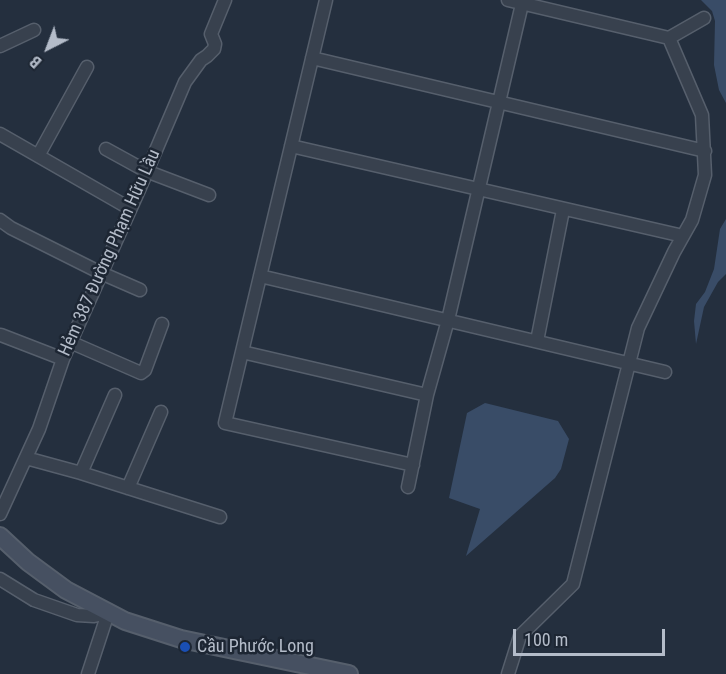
<!DOCTYPE html>
<html>
<head>
<meta charset="utf-8">
<style>
  body { margin:0 }
  #map { position:relative; width:726px; height:674px; overflow:hidden; background:#242f3e; font-family:"Roboto Condensed",sans-serif }
  canvas { display:block }
  .north { position:absolute; left:18px; top:18px; width:60px; height:60px; -webkit-text-stroke:4px #1d2633; paint-order:stroke; rotate:222deg; font-size:16px; font-weight:700; line-height:24px; text-align:center; color:#b4bcc9 }
  .north::after { content:''; display:block; margin:auto; width:21px; height:27px; background:#b4bcc9; clip-path:polygon(50% 0,100% 100%,50% 72%,0 100%) }
  .scale { position:absolute; left:513px; top:629px; width:152px; height:27px; box-sizing:border-box; border:3px solid #b4bcc9; border-top:0; padding-left:8px; font-size:18px; line-height:21px; white-space:nowrap; color:#b4bcc9; -webkit-text-stroke:4px #1d2633; paint-order:stroke }
</style>
</head>
<body>
<div id="map">
<canvas width="726" height="674"></canvas>
<div class="north">B</div>
<div class="scale">100 m</div>
</div>
<script>
const g = document.querySelector('canvas').getContext('2d');
g.lineJoin = 'round';
function fillPath(path, color) {
  g.fillStyle = color;
  g.fill(path, 'evenodd');
}
function toPath(rows) {
  const path = new Path2D();
  for (const r of rows) {
    path.moveTo(r[0], r[1]);
    for (let i = 2; i < r.length; i += 2) path.lineTo(r[i], r[i + 1]);
  }
  return path;
}
function strokePath(path, color, width, dash) {
  g.strokeStyle = color;
  g.lineWidth = width;
  g.lineCap = dash ? 'butt' : 'round';
  g.setLineDash(dash || []);
  g.stroke(path);
}
function drawText(font, color, halo, rows, align = 'center') {
  g.font = font + ' "Roboto Condensed",sans-serif';
  g.lineWidth = 5;
  g.setLineDash([]);
  g.textBaseline = 'middle';
  g.strokeStyle = halo;
  g.fillStyle = color;
  for (const [text, x, y, turn = 0] of rows) {
    g.save();
    g.translate(x, y);
    g.rotate((+turn || 0) * Math.PI / 180);
    g.textAlign = isNaN(turn) ? turn : align;
    if (halo) g.strokeText(text, 0, 0);
    g.fillText(text, 0, 0);
    g.restore();
  }
}
fillPath(toPath([
  [701,0,726,0,726,103,719,90,714,65,715,21,712,11],
  [726,219,726,274,718,282,704,307,696,344,694,321,696,304,705,292,714,269,720,229],
  [485,403,558,421,569,439,561,469,555,478,466,556,480,509,449,498,467,413]
]), '#394c67');
const street = toPath([
  [326,0,225,423,413,465],
  [508,0,669,38,704,18],
  [0,46,34,30],
  [312,58,705,151],
  [0,134,129,208],
  [291,146,683,236],
  [106,149,146,171,209,195],
  [38,156,87,67],
  [0,220,11,228,101,273,140,290],
  [260,276,665,372],
  [1,335,63,359],
  [537,341,563,210],
  [70,342,141,373,145,370,162,324],
  [242,352,427,395],
  [26,458,81,473,220,517],
  [81,473,115,395],
  [408,487,427,395,448,320,522,4],
  [128,488,161,412],
  [0,514,39,429,63,359,139,190,185,82,201,60,207,56,214,49,215,44,211,34,225,0],
  [0,579,34,600,77,615,94,616,108,613],
  [88,674,108,613],
  [508,674,520,636,573,584,638,328,674,252,692,220,705,175,702,115,669,38]
]);
const secondary = toPath([
  [0,536,28,562,66,590,125,621,181,639,349,674]
]);
strokePath(street, '#565f6c', 15);
strokePath(secondary, '#565f6c', 20);
strokePath(street, '#38414e', 12);
strokePath(secondary, '#465061', 16);
for (const [x, y, r, color] of [
  [185,647,6,"#1a4fb4"]
]) {
  const dot = new Path2D();
  dot.arc(x, y, r, 0, 2 * Math.PI);
  g.fillStyle = color;
  g.fill(dot);
  strokePath(dot, '#1d2633', 2);
}
drawText('18px', '#b4bcc9', '#1d2633', [
  ["Hẻm 387 Đường Phạm Hữu Lầu",110,253,-66]
]);
drawText('18px', '#b4bcc9', '#1d2633', [
  ["Cầu Phước Long",197,647]
], 'left');
</script>
</body>
</html>
